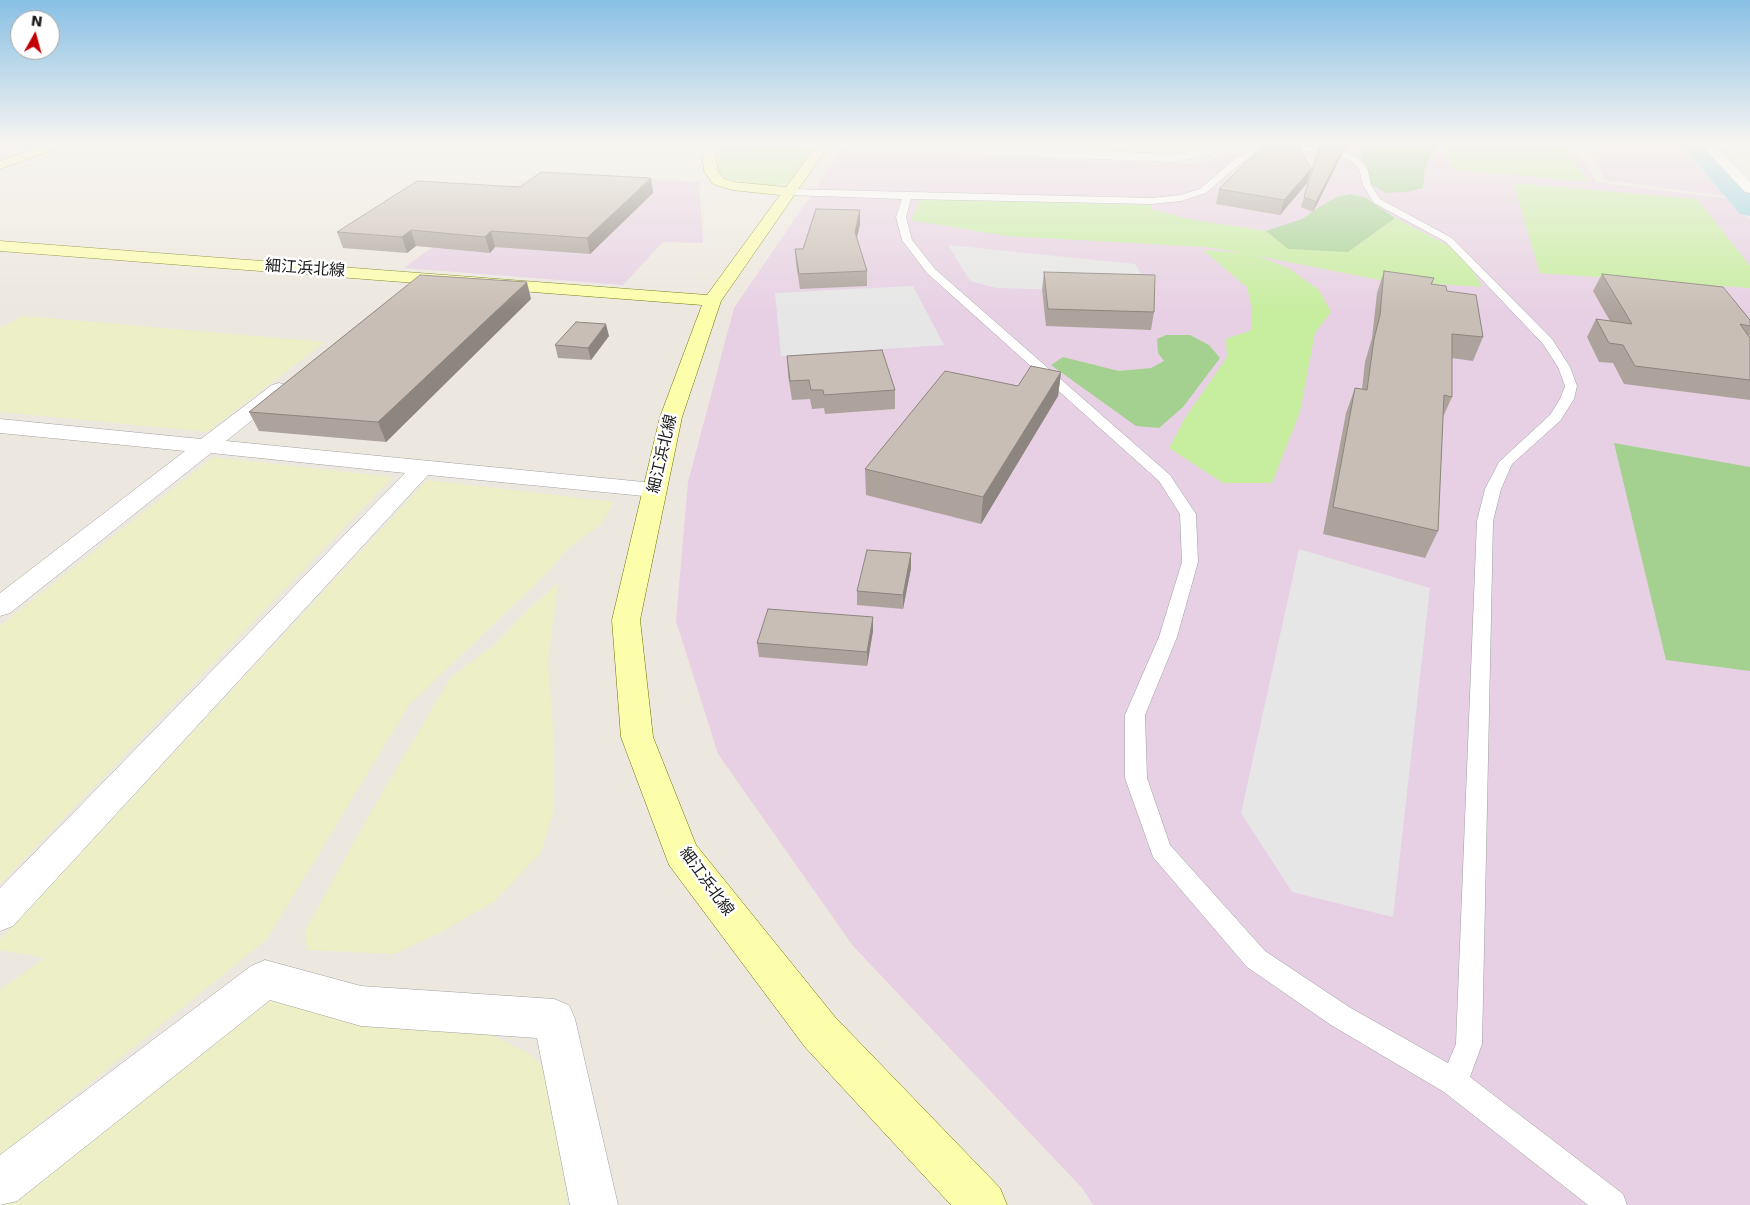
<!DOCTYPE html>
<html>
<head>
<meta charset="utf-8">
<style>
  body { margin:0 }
  #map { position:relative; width:1750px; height:1205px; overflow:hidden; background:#ede8df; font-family:"DejaVu Sans",sans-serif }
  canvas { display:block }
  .north { position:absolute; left:10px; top:10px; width:50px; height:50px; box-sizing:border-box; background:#fff; border:1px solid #a3a3a3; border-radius:50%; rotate:7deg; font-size:14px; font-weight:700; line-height:20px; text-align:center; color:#1a1a1a }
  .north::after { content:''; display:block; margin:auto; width:18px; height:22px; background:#c50005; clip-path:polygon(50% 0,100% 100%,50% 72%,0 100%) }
</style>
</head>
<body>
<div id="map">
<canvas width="1750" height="1205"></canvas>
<div class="north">N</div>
</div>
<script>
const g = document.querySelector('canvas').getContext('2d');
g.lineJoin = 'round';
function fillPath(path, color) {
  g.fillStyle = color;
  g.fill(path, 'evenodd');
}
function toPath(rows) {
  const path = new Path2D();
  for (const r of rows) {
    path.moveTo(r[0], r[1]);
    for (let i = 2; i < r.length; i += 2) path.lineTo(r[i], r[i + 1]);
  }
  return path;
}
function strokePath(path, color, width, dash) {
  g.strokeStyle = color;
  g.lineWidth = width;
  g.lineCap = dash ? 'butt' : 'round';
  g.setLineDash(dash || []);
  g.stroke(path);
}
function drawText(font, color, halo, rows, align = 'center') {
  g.font = font + ' "DejaVu Sans","Noto Sans JP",sans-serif';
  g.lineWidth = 5;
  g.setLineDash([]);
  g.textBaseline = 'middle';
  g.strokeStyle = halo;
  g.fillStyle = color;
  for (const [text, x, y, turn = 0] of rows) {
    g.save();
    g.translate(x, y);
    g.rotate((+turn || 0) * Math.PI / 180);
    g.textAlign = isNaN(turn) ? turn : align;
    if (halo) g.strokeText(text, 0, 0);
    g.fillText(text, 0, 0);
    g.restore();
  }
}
fillPath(toPath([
  [0,142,45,142,0,159],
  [1237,142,1573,142,1596,182,1732,199,1750,220,1750,1205,1093,1205,1082,1188,853,946,718,754,676,621,688,482,734,308,841,151,1191,164,1222,156,1239,146],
  [1583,142,1686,142,1736,198,1606,180,1586,143],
  [579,175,701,182,700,195,703,243,663,242,623,285,404,268,521,181]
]), '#e7d0e3');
fillPath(toPath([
  [1079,142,1208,142,1201,150,1174,154,1079,151],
  [23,316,325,342,207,432,0,412,0,328],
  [213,457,393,477,0,884,0,626],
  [427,480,614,502,600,525,568,548,548,572,409,705,267,939,0,1156,0,990,45,958,0,950,0,940],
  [558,583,548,661,554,740,554,810,541,852,495,901,439,933,394,954,307,950,305,931,369,815,451,677,493,646,530,608],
  [258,998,370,1022,478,1028,528,1053,555,1078,567,1205,0,1205,0,1197]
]), '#edefc7');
fillPath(toPath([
  [1449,142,1560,142,1589,182,1451,169],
  [716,143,814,147,791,182,772,186,733,180,719,173],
  [1513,183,1697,199,1750,266,1750,288,1540,273],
  [921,199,1151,205,1151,209,1188,219,1266,231,1288,249,1348,252,1395,218,1464,254,1482,287,1380,280,1258,256,1288,268,1319,290,1331,312,1315,333,1300,412,1272,483,1223,483,1169,448,1185,418,1227,357,1226,339,1252,330,1252,309,1247,287,1203,250,1244,253,1205,247,1006,236,911,220]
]), '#c7ed9f');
fillPath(toPath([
  [1373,142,1437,142,1425,168,1423,188,1406,192,1386,193,1366,181,1361,155],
  [1350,194,1366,198,1395,218,1348,252,1288,249,1266,231,1302,219,1321,206,1337,197],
  [1166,335,1190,335,1209,345,1220,358,1183,407,1159,428,1136,426,1051,365,1063,357,1119,371,1151,368,1164,361,1158,353,1157,339],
  [1614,443,1750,467,1750,671,1666,660]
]), '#a4d18f');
fillPath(toPath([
  [948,245,1135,264,1152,292,996,288,970,281],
  [913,286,944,345,781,356,775,293],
  [1299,549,1430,588,1393,917,1292,892,1241,813]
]), '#e6e6e6');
fillPath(toPath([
  [1679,142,1704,142,1750,191,1750,216,1740,214,1679,142]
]), '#9ad2e0');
const lane = toPath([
  [1284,145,1322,148,1345,152,1358,158,1367,167,1371,185,1380,199,1452,238,1552,339,1570,367,1577,386,1574,399,1560,421,1512,464,1501,489,1493,521,1482,1044,1470,1077,1623,1194,1627,1205,1588,1205,1444,1092,1331,1025,1247,967,1153,857,1125,778,1125,715,1159,637,1182,562,1180,514,1159,481,927,273,902,240,896,217,902,199,790,195,786,192,790,189,1152,198,1180,195,1200,189,1236,158,1256,148,1284,145],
  [1284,149,1322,152,1340,156,1352,162,1359,168,1363,185,1374,203,1446,242,1543,344,1558,367,1565,386,1560,399,1550,415,1499,462,1485,489,1477,521,1456,1044,1448,1063,1349,1007,1265,951,1170,845,1147,778,1145,715,1177,637,1198,562,1196,514,1170,475,935,269,912,240,906,217,911,199,1152,204,1181,201,1206,193,1242,162,1261,152,1284,149]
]);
const street = toPath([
  [753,142,861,142,1175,154,1201,149,1209,146,1211,142,1223,142,1218,151,1209,155,1175,162,759,146,753,142],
  [1698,142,1750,145,1750,153,1719,150,1750,181,1750,193,1745,192,1698,142],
  [279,383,286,385,289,389,286,393,226,441,654,483,662,485,666,490,662,495,654,497,428,475,13,926,0,931,0,888,405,473,211,453,10,613,0,616,0,593,185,451,0,433,0,419,201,439,272,385,279,383],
  [265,960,361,986,554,999,569,1005,575,1019,618,1205,570,1205,537,1038,361,1026,270,1000,17,1201,0,1205,0,1155,251,966,265,960]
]);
const secondary = toPath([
  [51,142,69,142,67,145,0,169,0,161,51,142],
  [701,142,713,142,718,171,723,178,734,182,786,187,819,142,831,142,721,301,682,417,640,620,653,737,696,845,835,1017,1000,1188,1007,1205,951,1205,805,1047,669,865,621,737,612,620,660,417,702,305,0,251,0,241,707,295,780,195,732,190,713,184,704,171,701,142]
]);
strokePath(lane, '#a1a1a1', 1);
strokePath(street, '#a1a1a1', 1);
strokePath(secondary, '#697300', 1);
fillPath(lane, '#fff');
fillPath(street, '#fff');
fillPath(secondary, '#fcfeab');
fillPath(toPath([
  [1321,142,1348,142,1345,150,1343,150,1340,158,1313,212,1301,207],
  [651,178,653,193,590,254,495,247,490,253,416,246,407,253,343,248,337,232,520,187],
  [1307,183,1280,215,1216,204,1219,189],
  [860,224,857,238,867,271,867,286,800,289,796,264,795,249,803,249],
  [1384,271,1434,278,1432,284,1447,291,1483,337,1473,361,1452,358,1452,397,1443,417,1438,531,1425,558,1323,534,1346,413,1355,388,1362,389,1365,362,1372,338,1377,293],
  [1044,272,1154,312,1151,330,1046,326,1042,289],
  [1602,274,1750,320,1750,334,1749,336,1750,338,1750,400,1624,384,1613,363,1599,362,1587,337,1596,319,1610,321,1593,291],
  [531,299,386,442,259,431,249,412],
  [609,336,591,360,558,358,555,345],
  [787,356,895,390,895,409,825,414,824,408,812,409,810,399,792,400,788,375],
  [1061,372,1058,396,981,524,866,495,865,469,1018,386],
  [911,553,911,568,903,609,857,605,857,591],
  [873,617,873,631,867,666,759,657,757,643]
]), '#ada39c');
fillPath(toPath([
  [1343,149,1340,158,1313,212,1316,202],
  [1311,169,1307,183,1280,215,1284,200],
  [651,178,653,193,590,254,587,238],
  [860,210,860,224,855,246,855,232],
  [411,230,416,246,407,253,402,237],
  [491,231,495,247,490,253,485,237],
  [527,282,531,299,386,442,378,422],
  [606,324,609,336,591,360,588,348],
  [1061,372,1058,396,981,524,983,497],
  [911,553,911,568,903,609,903,595],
  [873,617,873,631,867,666,867,652]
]), '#8d857f');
const building = toPath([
  [1267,142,1296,142,1311,169,1284,200,1219,189,1267,142],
  [1320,144,1343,149,1316,202,1304,197,1320,144],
  [541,172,651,178,587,238,491,231,485,237,411,230,402,237,337,232,417,181,520,187,541,172],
  [816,209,860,210,855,232,867,271,799,274,795,249,803,249,816,209],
  [1384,271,1434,278,1431,284,1446,286,1447,291,1476,295,1483,337,1452,334,1452,397,1444,395,1438,531,1333,507,1355,388,1367,390,1374,339,1380,315,1384,271],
  [1044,272,1155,275,1154,312,1048,309,1044,272],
  [1602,274,1723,287,1750,320,1750,326,1740,324,1750,338,1750,380,1635,366,1623,345,1609,343,1596,319,1632,324,1602,274],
  [420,275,527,282,378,422,249,412,420,275],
  [576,322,606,324,588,348,555,345,576,322],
  [882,350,895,390,824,395,823,390,811,390,809,380,790,381,787,356,882,350],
  [1031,366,1061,372,983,497,865,469,945,371,1018,386,1031,366],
  [867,550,911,553,903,595,857,591,867,550],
  [768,609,873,617,867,652,757,643,768,609]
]);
fillPath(building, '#c9beb5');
strokePath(building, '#8d857f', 1);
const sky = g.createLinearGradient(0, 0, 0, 311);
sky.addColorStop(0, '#89c0e5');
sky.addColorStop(0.46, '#f7f5f1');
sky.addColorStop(1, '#f7f5f100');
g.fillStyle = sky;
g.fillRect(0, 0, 1750, 311);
drawText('16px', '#1a1a1a', '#fff', [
  ["細江浜北線",305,269,4],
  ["細江浜北線",663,454,-77],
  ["細江浜北線",706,882,54]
]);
</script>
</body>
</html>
